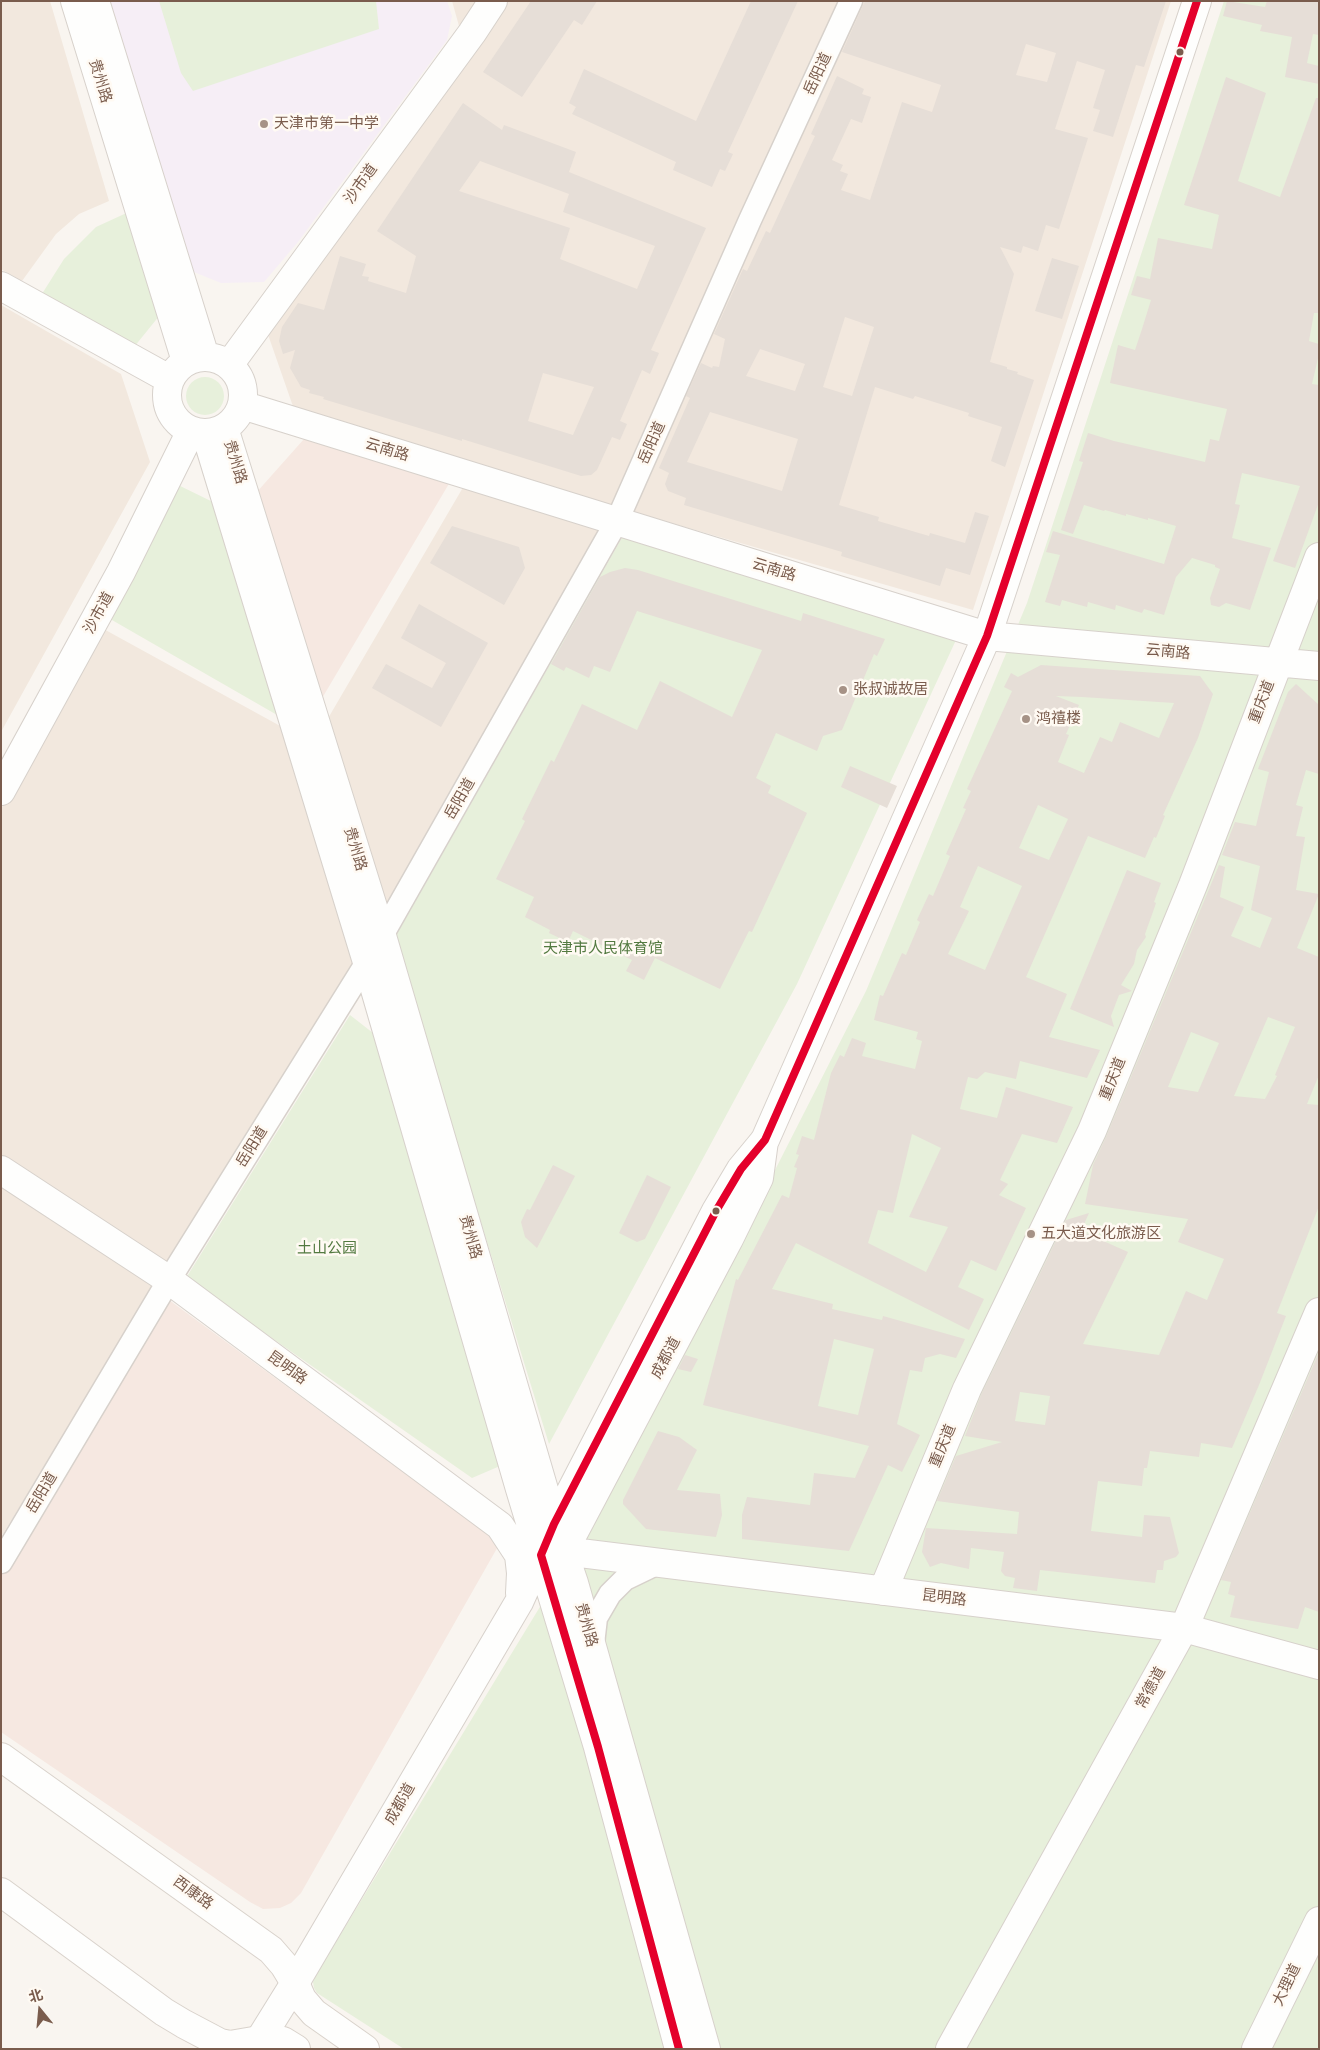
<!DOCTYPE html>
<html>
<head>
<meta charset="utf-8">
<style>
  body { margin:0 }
  #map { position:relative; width:1320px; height:2050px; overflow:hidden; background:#f9f5f0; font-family:"Noto Sans","Noto Sans SC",sans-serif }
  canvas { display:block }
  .frame { position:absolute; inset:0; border:2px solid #7a5c4d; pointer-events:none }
  .north { position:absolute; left:15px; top:1985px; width:50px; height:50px; -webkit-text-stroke:4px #fffaf3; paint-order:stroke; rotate:343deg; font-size:14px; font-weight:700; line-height:20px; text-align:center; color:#7a5c4d }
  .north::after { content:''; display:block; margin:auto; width:18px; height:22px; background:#7a5c4d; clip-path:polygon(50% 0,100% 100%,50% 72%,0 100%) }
</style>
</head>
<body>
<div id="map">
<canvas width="1320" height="2050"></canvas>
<div class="frame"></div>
<div class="north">北</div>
</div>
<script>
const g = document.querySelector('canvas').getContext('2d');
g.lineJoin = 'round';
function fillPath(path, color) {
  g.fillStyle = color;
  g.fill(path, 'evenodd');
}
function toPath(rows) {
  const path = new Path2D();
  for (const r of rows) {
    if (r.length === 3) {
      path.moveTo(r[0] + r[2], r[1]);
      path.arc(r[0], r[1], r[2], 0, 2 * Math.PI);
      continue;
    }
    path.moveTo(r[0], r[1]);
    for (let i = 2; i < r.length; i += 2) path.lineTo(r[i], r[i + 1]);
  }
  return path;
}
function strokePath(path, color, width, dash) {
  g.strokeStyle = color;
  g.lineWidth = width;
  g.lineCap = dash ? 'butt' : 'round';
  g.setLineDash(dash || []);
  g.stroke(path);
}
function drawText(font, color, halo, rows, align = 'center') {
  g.font = font + ' "Noto Sans","Noto Sans SC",sans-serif';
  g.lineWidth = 5;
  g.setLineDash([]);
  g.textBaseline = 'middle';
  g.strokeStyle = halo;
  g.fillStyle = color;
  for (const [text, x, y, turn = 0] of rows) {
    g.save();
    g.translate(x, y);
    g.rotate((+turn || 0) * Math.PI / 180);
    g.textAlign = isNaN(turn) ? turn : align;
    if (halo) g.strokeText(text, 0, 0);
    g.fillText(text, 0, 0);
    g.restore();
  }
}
fillPath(toPath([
  [1,1,50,1,109,201,79,214,56,234,22,281,1,269],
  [452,1,1171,1,973,610,296,415,265,326,466,51],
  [1,305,121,374,150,462,1,732],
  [465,484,603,527,384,917,1,1537,1,809,100,627,313,744]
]), '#f2e8de');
fillPath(toPath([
  [304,439,450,482,318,705,256,493],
  [169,1300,500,1543,301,1893,291,1903,280,1908,263,1909,250,1902,1,1732,1,1549]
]), '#f6e8e1');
fillPath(toPath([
  [108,1,447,1,452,16,447,40,298,242,264,282,221,283,189,270]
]), '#f6eef6');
fillPath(toPath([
  [159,1,376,1,379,29,193,91,181,73],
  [1224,1,1319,1,1319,2049,404,2049,317,1993,314,1988,313,1982,317,1973,619,1477,866,991,1027,603],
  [133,210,164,310,130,352,40,297,64,259,96,227],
  [205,396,19],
  [172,482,219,505,291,723,105,616],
  [624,534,956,640,797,984,549,1444,394,939],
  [350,1015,373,1033,500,1466,472,1478,186,1278]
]), '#e7f0db');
fillPath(toPath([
  [531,1,597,1,582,25,574,20,522,97,483,72],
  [751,1,798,1,728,152,733,154,725,171,720,169,712,187,673,170,676,162,572,114,576,107,569,103,584,69,696,121],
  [865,1,1166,1,1144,67,1136,65,1113,137,1093,131,1100,110,1093,108,1105,70,1077,61,1055,129,1088,138,1059,229,1046,225,1038,251,1023,246,1021,253,1000,247,1014,274,990,362,1007,367,1007,369,1018,372,1017,374,1034,380,1005,467,991,461,1002,427,968,416,969,413,915,396,913,399,875,387,839,505,879,517,878,521,929,536,930,533,965,543,975,512,989,516,970,575,946,568,940,586,841,556,842,552,684,505,686,498,668,491,665,484,669,473,659,468,690,398,686,396,701,363,712,368,713,366,719,367,725,339,714,334,743,269,747,271,766,231,770,233,815,136,811,134,837,76,864,89,862,94,871,97,862,123,851,119,832,160,843,165,840,171,848,174,841,190,870,200,902,102,932,112,941,85,842,52],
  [1026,44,1056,53,1047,82,1016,75],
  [845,317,874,327,852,396,823,387],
  [760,349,805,364,795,391,746,376],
  [710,412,798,439,782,491,687,462],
  [1227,1,1265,7,1267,1,1319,1,1319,35,1313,34,1307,63,1319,66,1319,84,1285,77,1292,37,1260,31,1262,25,1223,16],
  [1226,77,1266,93,1238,181,1280,197,1316,98,1319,98,1319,313,1314,313,1309,341,1319,344,1319,354,1312,384,1319,385,1319,502,1295,568,1273,561,1300,486,1242,473,1235,504,1240,505,1232,538,1271,548,1250,610,1226,603,1219,607,1211,605,1210,598,1220,569,1215,567,1215,565,1192,558,1176,577,1164,615,1144,609,1142,613,1116,605,1115,610,1088,602,1087,607,1062,600,1060,606,1045,602,1060,555,1046,552,1053,531,1164,564,1176,526,1148,518,1148,520,1126,514,1126,516,1105,510,1104,511,1084,505,1073,534,1061,530,1083,462,1079,461,1088,433,1114,441,1205,462,1210,439,1219,441,1227,409,1110,383,1118,345,1135,350,1142,329,1151,300,1131,295,1137,276,1150,279,1158,238,1212,249,1219,215,1184,205],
  [463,103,502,130,504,125,576,152,569,172,706,228,651,350,659,353,650,374,642,370,620,421,627,424,620,440,612,437,597,470,591,475,581,476,462,439,462,441,323,399,324,397,309,393,310,390,301,387,290,368,295,350,283,354,279,341,282,327,298,303,324,310,340,256,366,264,362,276,369,277,368,281,406,293,416,256,377,231],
  [480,161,569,194,563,212,655,246,637,289,560,259,570,228,459,191],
  [543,373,594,387,573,435,528,421],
  [1052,258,1079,266,1062,319,1035,311],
  [452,526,519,547,525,568,504,605,430,563],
  [625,568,638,570,801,621,803,613,885,639,877,656,874,654,842,730,823,736,817,751,776,733,756,778,771,786,768,793,807,813,752,932,749,931,720,989,655,958,644,980,626,971,632,960,573,931,568,942,549,933,550,930,525,917,534,897,496,879,525,821,522,819,551,760,554,762,582,704,637,730,660,681,732,717,762,650,637,611,610,672,594,666,589,678,566,667,564,671,551,664,600,577,610,572],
  [419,604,488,643,441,727,372,688,386,664,432,688,446,663,401,638],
  [1041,665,1200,676,1213,694,1198,738,1163,815,1165,816,1156,838,1154,837,1145,858,1088,836,1026,977,1067,994,1049,1037,1100,1050,1087,1078,1020,1061,1016,1079,985,1072,977,1079,968,1077,960,1109,997,1118,1006,1087,1073,1107,1057,1143,1022,1134,1000,1180,1008,1184,999,1195,1026,1208,996,1271,971,1260,958,1287,984,1299,969,1330,796,1243,772,1289,833,1304,832,1309,882,1320,883,1316,965,1339,956,1358,940,1354,925,1358,922,1372,910,1370,897,1424,920,1435,902,1472,888,1465,849,1551,742,1539,742,1515,747,1497,810,1505,814,1473,855,1478,869,1446,703,1405,736,1279,738,1280,782,1195,789,1198,797,1168,794,1167,799,1155,796,1154,802,1136,814,1140,831,1073,840,1055,844,1057,852,1038,866,1043,862,1056,915,1069,922,1041,916,1039,918,1032,874,1020,880,995,883,996,902,953,906,955,920,922,917,920,929,894,933,896,950,856,946,854,966,809,963,808,971,791,967,789,1012,691,1004,687,1011,673,1018,677],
  [1056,696,1082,697,1174,703,1159,738,1120,722,1112,742,1100,737,1084,773,1058,762,1069,735,1066,734,1079,705],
  [1038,805,1068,819,1049,860,1019,848],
  [978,866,1022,886,985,970,948,954,969,911,960,907],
  [912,1134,941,1148,909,1217,948,1227,926,1272,868,1243,878,1210,893,1213],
  [834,1339,874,1349,858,1415,818,1406],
  [1296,684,1319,705,1319,774,1306,770,1296,805,1303,807,1296,836,1305,837,1296,890,1319,894,1297,948,1319,957,1319,1075,1307,1104,1319,1105,1319,1206,1277,1313,1286,1316,1259,1385,1232,1448,1201,1443,1199,1457,1150,1451,1147,1468,1144,1468,1142,1486,1098,1481,1091,1531,1142,1537,1144,1515,1170,1517,1179,1553,1176,1557,1164,1561,1163,1570,1157,1570,1155,1583,1040,1570,1037,1591,1013,1588,1015,1578,1005,1576,1001,1571,1004,1552,971,1548,969,1569,941,1563,930,1567,922,1552,926,1528,1017,1534,1019,1512,937,1501,956,1456,1002,1442,965,1436,981,1395,1066,1220,1089,1213,1081,1231,1128,1252,1083,1344,1159,1355,1186,1291,1207,1300,1224,1259,1178,1242,1188,1219,1085,1204,1093,1165,1106,1137,1219,865,1225,867,1220,897,1244,907,1231,936,1260,948,1272,918,1251,910,1260,866,1222,855,1235,822,1256,826,1269,772,1258,769,1288,692],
  [1268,1017,1295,1027,1275,1075,1277,1076,1265,1099,1234,1096],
  [1191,1032,1219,1043,1198,1092,1168,1087],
  [1020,1392,1050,1396,1045,1425,1015,1421],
  [850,766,897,786,887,808,841,787],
  [1127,870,1161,883,1154,902,1156,903,1154,909,1145,934,1146,937,1137,950,1134,964,1121,985,1132,991,1119,995,1111,1016,1114,1027,1070,1009],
  [553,1165,575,1176,537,1248,525,1237,521,1222,527,1209,530,1210],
  [647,1175,671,1187,645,1239,637,1242,619,1233],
  [1319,1352,1319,1612,1305,1607,1298,1629,1230,1617,1235,1596,1228,1594,1231,1582,1221,1580],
  [685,1355,698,1359,691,1372,678,1369],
  [658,1431,679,1437,697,1450,677,1490,720,1494,722,1515,716,1537,646,1529,623,1504,623,1500]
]), '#e6ded7');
const minor = toPath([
  [1,1562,169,1280,367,962,617,521,750,220,851,1],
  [593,1644,596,1618,610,1594,625,1579,656,1564]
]);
const tertiary = toPath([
  [75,1,186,361],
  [95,1,205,357],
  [1,286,169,379],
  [205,395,38],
  [229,365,472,33,493,1],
  [242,405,987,636,1319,666],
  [224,428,382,936,554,1524,574,1583,706,2049],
  [206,434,367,962,520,1489,598,1747,679,2049],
  [1,791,121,572,191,431],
  [1,1170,169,1280,500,1526,519,1555,521,1573,520,1593],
  [564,1551,729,1239,759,1178,764,1141],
  [548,1554,564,1551,1184,1628,1319,1665],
  [883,1591,967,1389,1092,1131,1193,885,1319,557],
  [254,2049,295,1983,519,1602,554,1524,716,1211,741,1169,765,1140,987,636,1197,1],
  [950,2049,1184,1628,1319,1312],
  [1256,2049,1319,1921]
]);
const secondary = toPath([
  [1,1757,271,1950,284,1965,295,1983,302,1999,314,2013,365,2049],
  [1,1892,164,2012,184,2024,220,2043,230,2045,271,2038,283,2041,296,2049]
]);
strokePath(minor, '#d7d1cb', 25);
strokePath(tertiary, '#d7d1cb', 30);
strokePath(secondary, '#d9d2cb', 30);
strokePath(minor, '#fefefd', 22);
strokePath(tertiary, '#fefefd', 28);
strokePath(secondary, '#fefefd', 28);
strokePath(toPath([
  [679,2049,598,1747,541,1555,554,1524,716,1211,741,1169,765,1140,987,636,1197,1]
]), '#e4002b', 8);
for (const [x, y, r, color] of [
  [1180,52,4.5,"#7a5c4d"],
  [264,124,5,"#a69286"],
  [843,690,5,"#a69286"],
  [1026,719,5,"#a69286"],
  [716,1211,4.5,"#7a5c4d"],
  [1031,1234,5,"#a69286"]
]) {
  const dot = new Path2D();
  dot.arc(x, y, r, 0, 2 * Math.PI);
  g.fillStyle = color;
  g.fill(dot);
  strokePath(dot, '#fffaf3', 2);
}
drawText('15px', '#7a5c4d', '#fffaf3', [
  ["岳阳道",818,74,-65],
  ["贵州路",100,81,73],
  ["沙市道",361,184,-54],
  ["岳阳道",652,443,-66],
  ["云南路",387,450,17],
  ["贵州路",235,462,73],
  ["云南路",774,570,17],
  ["沙市道",99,613,-61],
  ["云南路",1168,652,5],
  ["重庆道",1262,702,-69],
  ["岳阳道",460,799,-60],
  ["贵州路",355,849,73],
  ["重庆道",1113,1079,-68],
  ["岳阳道",252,1147,-58],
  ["贵州路",470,1237,74],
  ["成都道",666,1358,-62],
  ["昆明路",287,1368,36],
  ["重庆道",943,1446,-67],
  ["岳阳道",42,1493,-59],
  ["昆明路",944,1598,7],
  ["贵州路",586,1625,74],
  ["常德道",1151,1688,-61],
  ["成都道",400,1804,-60],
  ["西康路",193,1893,36],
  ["大理道",1287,1985,-64]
]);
drawText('15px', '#7a5c4d', '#fffaf3', [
  ["天津市第一中学",274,124],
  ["张叔诚故居",853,690],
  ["鸿禧楼",1036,719],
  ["五大道文化旅游区",1041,1234]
], 'left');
drawText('15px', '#537a41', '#fffaf3', [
  ["天津市人民体育馆",603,949],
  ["土山公园",327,1249]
]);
</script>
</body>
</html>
